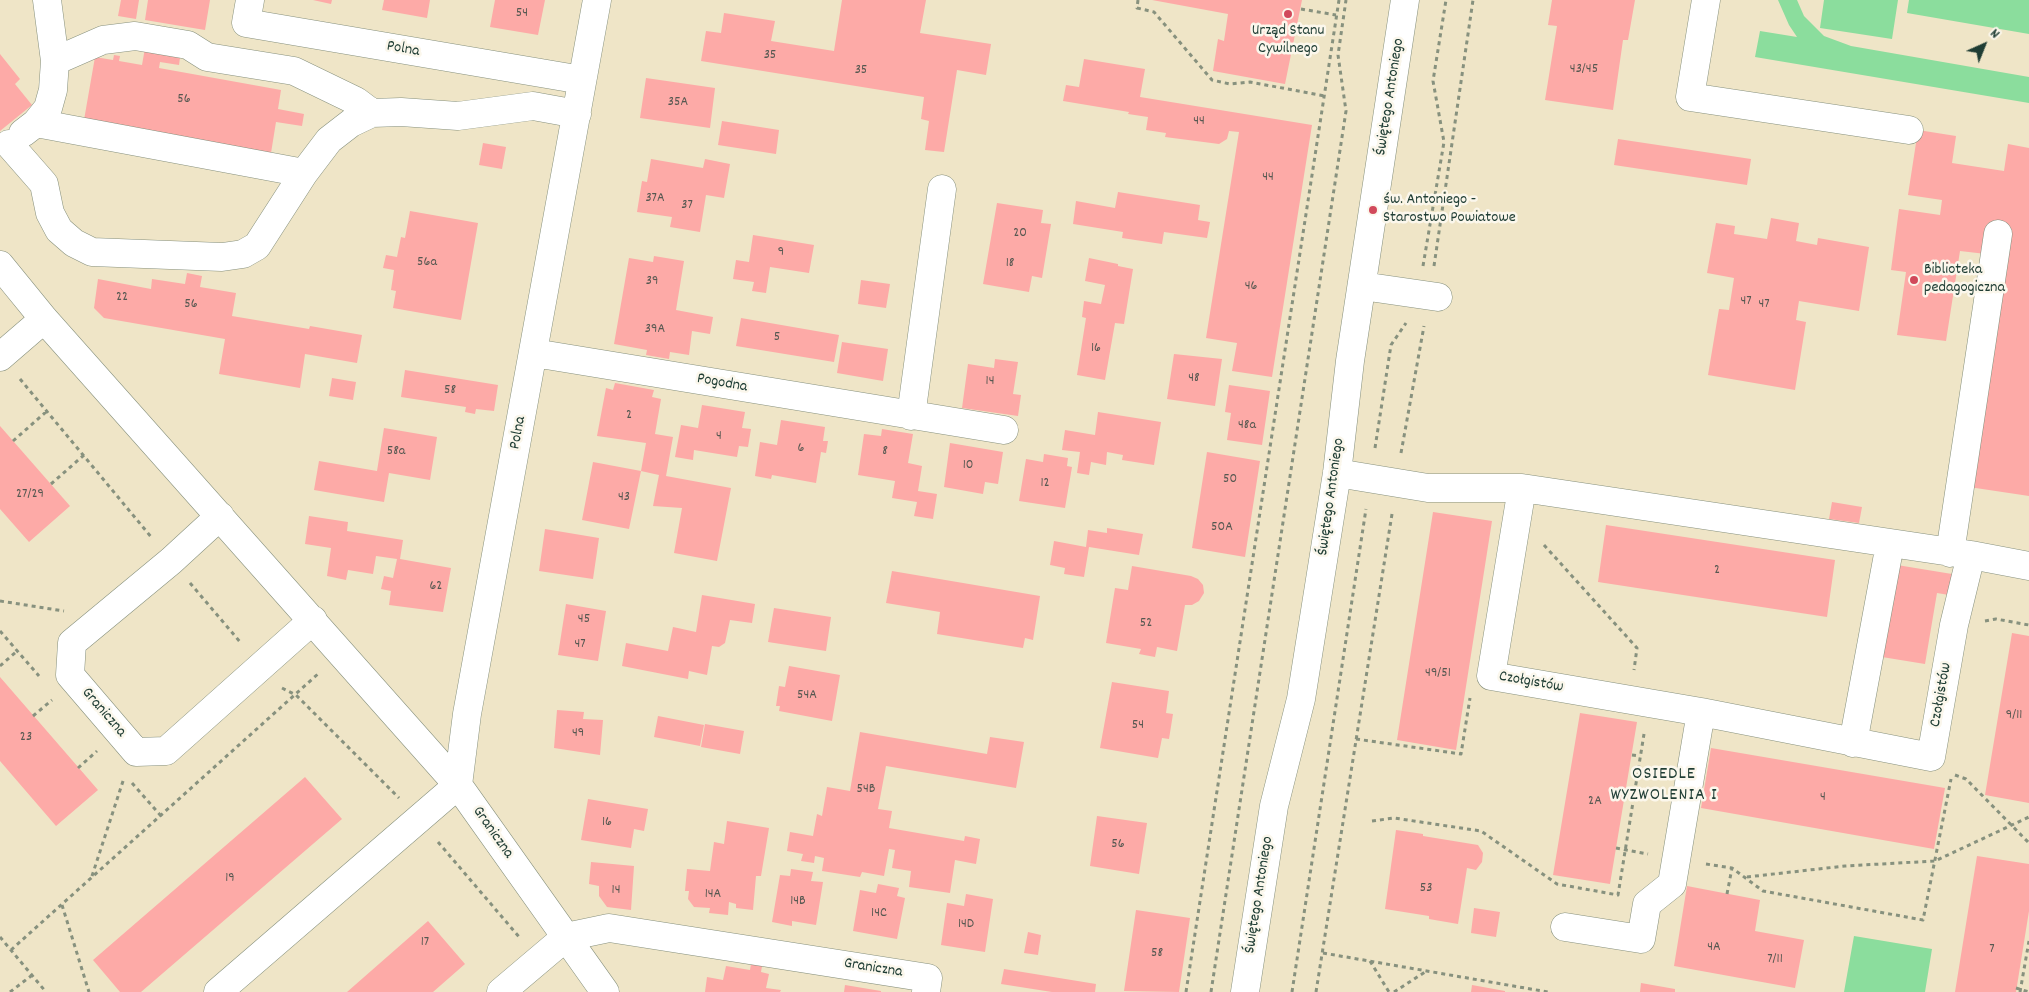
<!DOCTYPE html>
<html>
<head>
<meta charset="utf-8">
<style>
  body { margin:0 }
  #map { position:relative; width:2029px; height:992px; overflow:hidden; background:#efe5c7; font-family:Dekko,sans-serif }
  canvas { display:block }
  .north { position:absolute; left:1959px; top:20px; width:50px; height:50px; -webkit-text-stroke:4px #fbf7ec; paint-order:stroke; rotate:44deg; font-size:14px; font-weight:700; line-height:20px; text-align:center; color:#1f3d34 }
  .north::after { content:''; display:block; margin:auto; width:18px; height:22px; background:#1f3d34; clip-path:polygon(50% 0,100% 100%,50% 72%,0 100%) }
</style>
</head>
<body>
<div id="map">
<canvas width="2029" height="992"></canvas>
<div class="north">N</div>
</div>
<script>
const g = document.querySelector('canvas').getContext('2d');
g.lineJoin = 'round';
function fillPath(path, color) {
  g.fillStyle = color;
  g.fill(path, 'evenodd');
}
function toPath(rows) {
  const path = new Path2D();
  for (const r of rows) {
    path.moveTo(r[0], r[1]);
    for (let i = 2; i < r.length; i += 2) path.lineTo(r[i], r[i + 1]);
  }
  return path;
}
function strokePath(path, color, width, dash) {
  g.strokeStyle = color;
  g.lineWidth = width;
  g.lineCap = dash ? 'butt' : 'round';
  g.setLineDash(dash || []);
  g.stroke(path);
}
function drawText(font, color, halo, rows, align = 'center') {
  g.font = font + ' Dekko,sans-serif';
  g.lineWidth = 5;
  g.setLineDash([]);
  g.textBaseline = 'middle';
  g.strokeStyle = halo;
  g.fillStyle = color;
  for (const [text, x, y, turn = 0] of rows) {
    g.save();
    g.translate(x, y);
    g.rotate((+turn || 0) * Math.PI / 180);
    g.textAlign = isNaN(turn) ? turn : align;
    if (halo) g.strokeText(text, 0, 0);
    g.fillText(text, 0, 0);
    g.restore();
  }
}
fillPath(toPath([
  [1778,0,1797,0,1804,16,1824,36,1851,46,2029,77,2029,103,1755,57,1760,31,1797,37,1789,25],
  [1824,0,1898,0,1892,39,1820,28],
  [1909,0,2029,0,2029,34,1907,13],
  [1854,936,1932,949,1925,992,1844,992]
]), '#8bdd9d');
fillPath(toPath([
  [121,0,139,0,136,19,118,16],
  [148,0,210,0,205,30,145,20],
  [313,0,332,0,331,4],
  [384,0,430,0,427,18,382,10],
  [495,0,545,0,538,35,490,27],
  [842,0,926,0,920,33,991,44,986,75,957,70,944,152,925,150,929,121,921,119,924,97,701,61,706,31,721,33,724,13,775,21,771,41,834,51],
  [1152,0,1302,0,1285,84,1213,71,1218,39,1224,41,1228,14],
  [1552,0,1635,0,1628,40,1623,40,1613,110,1545,100,1557,26,1548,25],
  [145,48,181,50,179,65,160,62,159,68,281,90,278,109,304,114,302,126,276,122,271,153,84,120,95,57,113,60,114,55,120,56,119,61,142,65],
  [0,54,20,79,15,84,32,105,0,131],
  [1084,59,1145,69,1140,97,1312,125,1272,377,1232,371,1237,343,1206,338,1239,132,1229,131,1227,139,1219,144,1165,137,1166,133,1146,130,1148,117,1128,114,1129,112,1063,101,1066,85,1079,87],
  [646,78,715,88,710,128,640,118],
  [722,121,779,130,776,154,718,145],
  [1918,130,1956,136,1952,163,2004,171,2008,144,2029,148,2029,496,1969,487,1982,383,2008,225,1991,222,1986,254,1960,251,1946,341,1897,335,1906,272,1891,270,1899,209,1940,215,1942,200,1908,195],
  [1618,139,1751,159,1747,185,1614,165],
  [483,143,506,147,502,169,479,165],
  [651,159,703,168,705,159,730,164,724,198,706,195,700,232,670,227,672,217,637,212,642,181,647,182],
  [1118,192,1200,205,1198,220,1210,222,1207,238,1164,232,1162,244,1122,238,1123,232,1073,224,1076,201,1115,208],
  [997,203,1043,210,1041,223,1051,224,1042,278,1032,276,1029,292,983,284],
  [410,211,478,223,461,320,393,308,396,291,391,290,394,270,383,268,386,255,397,257,401,237,405,238],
  [1771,218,1799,223,1796,241,1817,245,1818,238,1869,247,1859,311,1799,301,1796,320,1806,322,1795,390,1708,375,1719,309,1729,310,1734,278,1707,273,1716,223,1735,226,1734,234,1767,239],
  [753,235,814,245,809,273,770,267,766,293,752,291,754,282,733,279,736,260,749,262],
  [654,256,684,261,676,310,713,317,710,334,692,331,689,355,670,352,669,359,646,355,647,350,614,344,629,258,653,262],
  [1089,258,1118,264,1118,266,1133,269,1124,324,1115,323,1105,380,1077,375,1086,318,1082,317,1084,301,1101,304,1105,285,1085,281],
  [187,273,202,276,200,287,236,293,232,316,309,329,310,326,362,335,357,363,305,354,300,388,219,374,225,339,104,318,94,308,98,279,151,289,152,279,185,284],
  [861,280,890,284,886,308,858,304],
  [741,318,839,335,834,362,736,346],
  [842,342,888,349,883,381,837,373],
  [1174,354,1222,359,1215,406,1167,399],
  [995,359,1018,362,1013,394,1021,395,1018,416,962,408,968,364,994,368],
  [405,370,498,385,494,411,476,409,475,414,465,412,466,407,401,397],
  [332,378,356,382,353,400,329,396],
  [615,383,654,390,652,397,661,399,655,434,673,437,666,476,731,488,717,561,674,553,682,508,653,506,659,475,641,471,646,443,597,436,606,388,613,390],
  [1229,385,1270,391,1262,445,1227,440,1231,413,1225,412],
  [702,405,745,412,742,428,751,429,748,447,739,446,737,457,694,450,693,460,675,457,681,425,698,428],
  [1098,412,1161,422,1154,465,1122,460,1123,455,1107,452,1106,465,1091,462,1089,475,1077,473,1080,452,1062,450,1065,430,1095,435],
  [781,420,825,427,823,441,828,441,826,453,821,452,816,483,772,475,771,479,755,476,760,442,777,445],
  [0,426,70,506,29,542,0,509],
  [384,428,437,437,430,480,389,473,384,502,314,490,319,461,377,471],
  [882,429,913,434,908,463,922,466,918,491,937,494,933,519,914,516,917,502,892,498,895,481,858,475,864,434,881,436],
  [950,443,1003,452,998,484,985,482,983,494,944,487],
  [1207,452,1260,461,1245,557,1192,548],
  [1044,454,1068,458,1067,466,1072,467,1065,508,1019,501,1026,459,1043,462],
  [593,462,641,471,629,529,582,520],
  [1832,502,1862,507,1859,523,1829,519],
  [1433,512,1492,521,1456,750,1397,740],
  [309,516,348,522,347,531,403,540,400,559,451,568,443,612,389,605,391,591,381,589,384,576,393,578,397,559,376,556,373,574,348,570,346,580,327,576,331,548,305,544],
  [1606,525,1835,560,1827,617,1598,582],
  [1107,528,1143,534,1139,555,1089,547,1084,577,1064,574,1065,568,1050,565,1054,541,1086,547,1088,530,1107,533],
  [545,529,599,538,593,579,539,571],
  [1897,565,1952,574,1949,595,1937,593,1925,664,1882,657],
  [1132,566,1191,576,1198,579,1203,585,1204,593,1199,601,1192,605,1185,605,1177,651,1157,647,1155,657,1139,654,1141,649,1106,643,1115,588,1128,590],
  [892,571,1040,596,1033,640,1025,638,1023,648,937,634,940,612,886,603],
  [702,595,755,604,752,623,730,620,725,643,719,647,712,646,707,675,689,671,688,679,622,666,626,643,668,651,673,627,696,632],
  [566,604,606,611,598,661,558,655],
  [774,608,831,617,826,651,768,642],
  [2012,633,2029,636,2029,803,1985,795],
  [789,666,840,675,832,721,779,711,780,706,776,706,779,686,785,687],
  [0,677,98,790,56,826,0,761],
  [1112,682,1169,691,1166,713,1173,714,1169,739,1162,738,1158,758,1100,748],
  [557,710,584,712,583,719,603,720,600,755,554,748],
  [1580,713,1637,722,1610,884,1553,875],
  [658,716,704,725,700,746,654,737],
  [705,724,744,731,740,754,701,747],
  [860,732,987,754,990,737,1024,742,1016,788,886,766,878,809,892,811,889,828,964,841,965,836,980,839,976,864,955,860,950,893,909,887,911,871,892,868,895,850,889,849,884,876,862,872,860,877,822,871,824,858,815,856,814,863,801,861,803,854,787,851,790,832,813,836,817,814,822,816,827,787,850,791],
  [1711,748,1945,788,1934,849,1701,808],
  [305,777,342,819,141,992,120,992,93,960],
  [588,799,648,809,644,831,634,829,631,848,581,840],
  [1097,816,1147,823,1139,874,1090,866],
  [727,821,769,828,761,876,756,876,753,910,736,908,736,904,729,902,728,915,709,913,710,908,694,907,688,899,689,891,685,891,687,869,710,871,714,842,724,844],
  [1396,830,1423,834,1423,836,1478,845,1483,853,1482,862,1476,870,1467,868,1458,924,1429,919,1429,916,1385,909],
  [1977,856,2029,864,2029,911,2016,992,1955,992],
  [591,862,634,866,631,910,607,907,599,896,599,886,589,884],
  [791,869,813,872,811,881,823,882,816,925,792,921,792,926,772,922,780,875,790,876],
  [878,884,899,888,897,896,905,898,897,939,853,931,860,890,876,893],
  [1687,886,1760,900,1755,931,1804,940,1795,988,1674,966],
  [966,894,993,899,985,952,941,945,947,903,964,906],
  [1474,908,1500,912,1496,937,1471,933],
  [1136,910,1190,918,1179,992,1124,991],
  [428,921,465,964,433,992,347,992],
  [1028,932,1041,935,1038,955,1024,953],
  [751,964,762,966,761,972,769,974,766,988,781,990,780,992,705,992,707,977,723,980,726,966,750,970],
  [1004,969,1096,984,1095,992,1052,992,1001,984],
  [1641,983,1675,989,1675,992,1640,992],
  [845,985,881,991,881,992,844,992],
  [1472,985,1505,991,1505,992,1471,992]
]), '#fdaaa7');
const minor = toPath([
  [250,0,246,23,582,80],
  [1706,0,1690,97,1909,130],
  [55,61,103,40,135,36,188,45,207,57,294,71,356,101,372,113],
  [36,123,304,173],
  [23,133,36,123,48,108,53,90,55,61,47,0],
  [9,144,44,184,50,213,59,230,74,243,92,252,222,257,243,254,257,246,304,173,329,140,351,123,372,113,401,112,458,116,533,106,577,114],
  [0,265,44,319,458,785,605,992],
  [1362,286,1438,297],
  [534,353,1004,430],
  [0,357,44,319],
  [911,416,942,189],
  [1337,473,1428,488,1522,488,1971,555,2029,566],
  [1522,488,1491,676,1701,712,1931,757,1954,625,1971,555],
  [220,516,171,561,72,643,70,675,136,752,166,751,313,620],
  [1950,553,1998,234],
  [1853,743,1890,544],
  [1565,927,1641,939,1647,904,1672,884,1701,712],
  [218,992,458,785,467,714,597,0],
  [501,992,566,937,609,928,928,978,926,992],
  [1245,992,1274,806,1301,699,1337,473,1350,361,1405,0]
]);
strokePath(minor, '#87917e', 29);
strokePath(toPath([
  [1138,0,1137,8,1154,12,1212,80,1230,84,1250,82,1325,96],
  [1301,9,1336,15],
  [1423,266,1444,142,1433,81,1446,0],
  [1434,266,1473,0],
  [20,379,152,538],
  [13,441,47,411],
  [1375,448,1391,345,1406,323],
  [1401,453,1424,326],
  [51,484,84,455],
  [1544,545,1637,648,1634,670],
  [190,583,241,643],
  [0,601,64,611],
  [1985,621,1996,619,2029,625],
  [0,631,39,676],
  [0,666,17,651],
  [282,688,296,695,399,798],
  [33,716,52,700],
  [1356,739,1461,754,1470,698],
  [1632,755,1640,756],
  [78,768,97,751],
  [1955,775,1966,779,2029,843],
  [132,783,161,816],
  [1372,821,1394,818,1481,831,1557,884,1618,895,1644,734],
  [438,842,520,938],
  [1616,848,1648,854],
  [1706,864,1732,868,1763,891,1923,920,1951,779],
  [92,876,124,778],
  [1747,877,1845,866,1935,861,2029,817],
  [1727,894,1732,868],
  [62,905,89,992],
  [0,937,46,992],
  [11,950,319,673],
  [1323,953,1548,992],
  [1370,961,1389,992],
  [2016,988,2029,992],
  [10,992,31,976],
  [1186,992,1339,0],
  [1211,992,1346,111,1338,55,1346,0],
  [1292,992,1366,509],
  [1316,992,1392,514],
  [1394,992,1425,972],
  [2020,992,2029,941]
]), '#87917e', 3, [4, 4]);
strokePath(minor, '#fff', 28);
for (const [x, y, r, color] of [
  [1288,14,5,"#d1495b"],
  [1373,210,5,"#d1495b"],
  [1914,280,5,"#d1495b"]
]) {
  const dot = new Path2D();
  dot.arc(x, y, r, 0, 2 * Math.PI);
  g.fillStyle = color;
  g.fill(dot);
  strokePath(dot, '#fbf7ec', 2);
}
drawText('14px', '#565851', null, [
  ["54",522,14],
  ["35",770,56],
  ["43/45",1584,70],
  ["35",861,71],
  ["56",184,100],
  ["35A",678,103],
  ["44",1199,122],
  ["44",1268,178],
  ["37A",655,199],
  ["37",687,206],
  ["20",1020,234],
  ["9",781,253],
  ["56a",427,263],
  ["18",1010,264],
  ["39",652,282],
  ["46",1251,287],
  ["22",122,298],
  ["47",1746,302],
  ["56",191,305],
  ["47",1764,305],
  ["39A",655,330],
  ["5",777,338],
  ["16",1096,349],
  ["48",1194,379],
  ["14",990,382],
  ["58",450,391],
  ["2",629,416],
  ["48a",1247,426],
  ["4",719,437],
  ["6",801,449],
  ["58a",396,452],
  ["8",885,452],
  ["10",968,466],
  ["50",1230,480],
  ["12",1045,484],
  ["27/29",30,495],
  ["43",624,498],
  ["50A",1222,528],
  ["2",1717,571],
  ["62",436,587],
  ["45",584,620],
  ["52",1146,624],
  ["47",580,645],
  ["49/51",1438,674],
  ["54A",807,696],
  ["9/11",2014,716],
  ["54",1138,726],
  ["49",578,734],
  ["23",26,738],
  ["54B",866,790],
  ["4",1823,798],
  ["2A",1595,802],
  ["16",607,823],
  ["56",1118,845],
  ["19",230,879],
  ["53",1426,889],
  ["14",616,891],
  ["14A",713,895],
  ["14B",798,902],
  ["14C",879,914],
  ["14D",966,925],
  ["17",425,943],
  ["4A",1714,948],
  ["7",1992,950],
  ["58",1157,954],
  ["7/11",1775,960]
]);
drawText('16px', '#1f3d34', '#fbf7ec', [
  ["Urząd Stanu",1288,32,"center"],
  ["Cywilnego",1288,50,"center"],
  ["św. Antoniego -",1383,201],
  ["Starostwo Powiatowe",1383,219],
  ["Biblioteka",1924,271],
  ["pedagogiczna",1924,289]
], 'left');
drawText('16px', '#1f3d34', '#fbf7ec', [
  ["Polna",403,50,10],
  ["Świętego Antoniego",1391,97,-81],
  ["Pogodna",722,384,10],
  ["Polna",519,433,-79],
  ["Świętego Antoniego",1332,497,-82],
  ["Czołgistów",1531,683,10],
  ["Czołgistów",1942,695,-80],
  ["Graniczna",103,713,49],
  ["Graniczna",492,833,55],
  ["Świętego Antoniego",1260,895,-81],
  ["Graniczna",873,969,9]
]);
g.letterSpacing = '1px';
drawText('18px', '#1f3d34', '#fbf7ec', [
  ["OSIEDLE",1664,776],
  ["WYZWOLENIA I",1664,797]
]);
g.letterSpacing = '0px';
</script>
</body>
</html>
